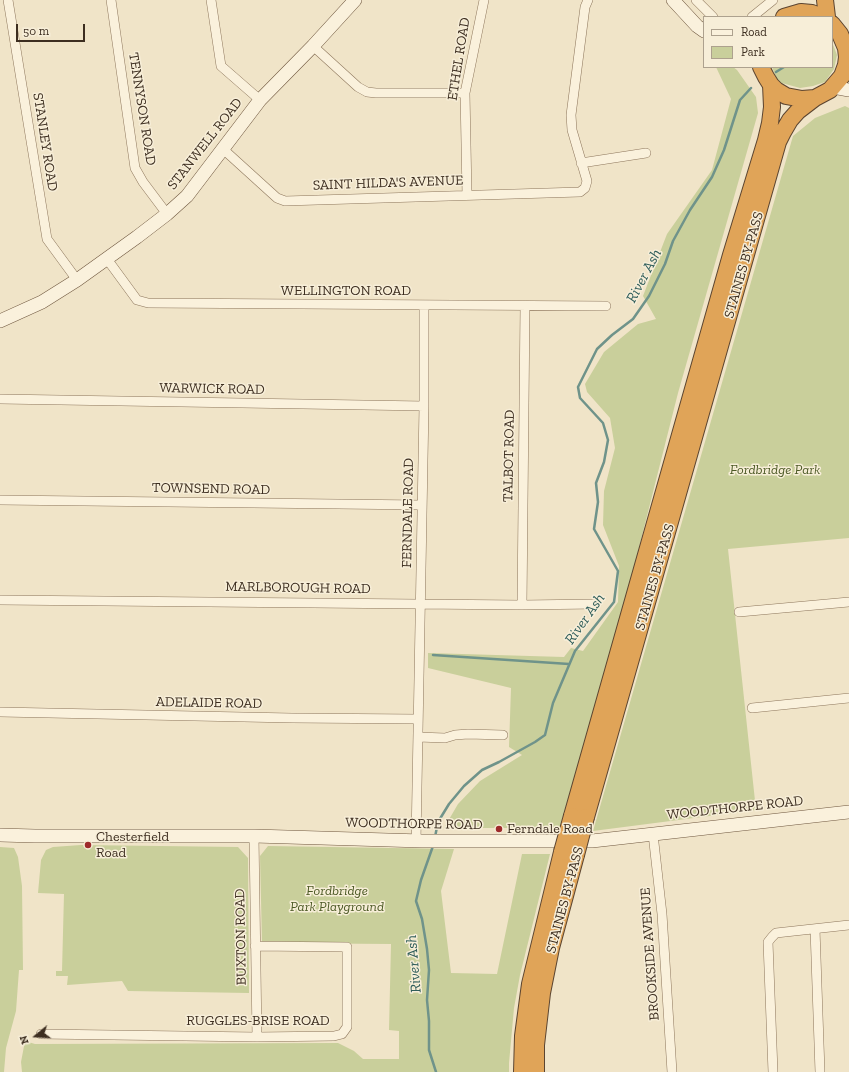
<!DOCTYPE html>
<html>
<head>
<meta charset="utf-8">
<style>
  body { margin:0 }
  #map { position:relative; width:849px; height:1072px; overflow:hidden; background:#f0e4c8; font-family:"Zilla Slab",serif }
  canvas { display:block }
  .legend { position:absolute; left:703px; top:16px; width:130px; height:52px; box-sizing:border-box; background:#f7eed8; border:1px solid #ada18e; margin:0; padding:5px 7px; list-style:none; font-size:12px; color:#3d2e20 }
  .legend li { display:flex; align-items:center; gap:8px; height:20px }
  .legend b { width:20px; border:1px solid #ada18e }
  .north { position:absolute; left:16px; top:1016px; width:40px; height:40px; -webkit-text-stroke:3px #f7eed8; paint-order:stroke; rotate:252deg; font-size:11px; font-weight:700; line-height:16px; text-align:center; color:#3d2e20 }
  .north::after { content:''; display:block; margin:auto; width:14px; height:18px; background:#3d2e20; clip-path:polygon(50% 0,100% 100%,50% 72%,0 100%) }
  .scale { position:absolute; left:16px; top:24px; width:69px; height:18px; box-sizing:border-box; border:2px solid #3d2e20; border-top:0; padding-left:5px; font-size:12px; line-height:14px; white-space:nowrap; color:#3d2e20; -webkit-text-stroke:3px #f7eed8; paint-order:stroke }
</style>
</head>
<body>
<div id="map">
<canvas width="849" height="1072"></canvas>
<ul class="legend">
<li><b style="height:5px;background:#faf1dc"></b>Road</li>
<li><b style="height:11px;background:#c9cf9b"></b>Park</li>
</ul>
<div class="north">N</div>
<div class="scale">50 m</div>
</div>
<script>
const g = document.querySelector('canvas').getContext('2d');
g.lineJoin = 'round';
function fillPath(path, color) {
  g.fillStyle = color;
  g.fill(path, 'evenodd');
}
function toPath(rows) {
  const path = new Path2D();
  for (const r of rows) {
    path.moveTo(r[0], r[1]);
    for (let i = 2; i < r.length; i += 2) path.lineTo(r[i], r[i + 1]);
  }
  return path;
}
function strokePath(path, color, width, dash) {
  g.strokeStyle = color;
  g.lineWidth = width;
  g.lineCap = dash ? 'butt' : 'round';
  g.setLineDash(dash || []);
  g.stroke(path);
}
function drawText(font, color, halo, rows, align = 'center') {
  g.font = font + ' "Zilla Slab",serif';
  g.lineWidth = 3;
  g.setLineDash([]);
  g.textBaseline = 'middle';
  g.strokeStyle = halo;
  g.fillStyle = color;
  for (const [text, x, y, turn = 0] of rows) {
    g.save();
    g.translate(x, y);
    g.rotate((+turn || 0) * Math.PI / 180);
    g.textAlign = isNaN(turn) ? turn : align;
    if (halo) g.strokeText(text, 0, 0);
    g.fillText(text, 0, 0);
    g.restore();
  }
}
fillPath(toPath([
  [832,42,837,55,834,69,825,82,813,86,800,88,778,82,772,67,832,67],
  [716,67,733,67,737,70,756,97,758,113,678,393,625,603,559,830,536,828,444,828,458,804,480,781,522,755,509,747,511,688,428,668,428,653,564,657,571,648,583,651,618,602,619,566,603,525,604,491,615,448,610,418,587,392,585,384,604,352,638,324,656,319,643,296,667,234,712,170,731,99],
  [845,106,849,108,849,538,728,549,756,810,593,831,793,136,815,118],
  [81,845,238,847,248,858,249,993,128,991,122,981,67,985,68,976,56,976,56,971,62,971,64,894,38,893,41,860,46,850,53,847],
  [268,846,454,849,441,891,451,973,497,974,522,854,550,854,520,975,514,1008,509,1063,509,1072,22,1072,21,1062,25,1041,35,1044,338,1043,354,1051,363,1059,399,1059,399,1031,389,1030,391,944,262,943,260,856],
  [0,847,14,848,18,857,22,886,23,970,19,970,16,1011,6,1048,4,1072,0,1072]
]), '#c9cf9b');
strokePath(toPath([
  [776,72,784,67],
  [433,655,569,664],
  [435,837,438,822,449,804,464,786,482,770,499,762,535,742,545,735,553,703,575,651,614,602,618,571,594,529,598,502,596,483,604,462,608,440,603,423,580,398,578,387,597,349,612,335,633,319,649,296,665,264,673,241,690,210,712,177,724,150,740,100,751,88],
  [433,846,421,880,416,901,422,919,427,949,429,970,427,1000,429,1021,429,1050,436,1072]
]), '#6f938a', 2.5);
const street = toPath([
  [8,0,47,239,77,280],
  [111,0,135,168,143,182,167,214],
  [211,0,221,66,260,100],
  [696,0,713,17],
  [752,17,773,0],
  [313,46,358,87,367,92,376,93,465,93],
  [223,149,277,198,285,201,580,192,585,188,587,181,572,130,571,115,585,7,588,0],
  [581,163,646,153],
  [467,195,465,93,484,0],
  [107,259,137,300,148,303,606,306],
  [0,399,424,406],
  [0,500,422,505],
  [0,600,522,605,595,604],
  [522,605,525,306],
  [739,612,849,602],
  [752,708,849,698],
  [0,712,292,718,418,719],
  [418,737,445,738,455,735,468,734,503,735],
  [653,834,662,914,672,1072],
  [254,836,257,1037],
  [416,841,424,406,424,305],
  [815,929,820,1072],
  [41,1034,257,1037,334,1036,342,1034,347,1027,347,947,255,946],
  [773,1072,768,942,772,937,776,933,849,925]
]);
const secondary = toPath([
  [673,0,697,26,704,31],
  [833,87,849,90],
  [0,321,42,302,77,280,137,237,167,214,187,196,260,100,313,46,355,0],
  [0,835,35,836,254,836,422,841,592,841,849,812]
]);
const highway = toPath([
  [825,0,827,17],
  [784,17,801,12,812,13,822,17],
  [761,67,766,77,771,85,776,90,786,96,802,99,815,98,830,90,842,76,846,65,847,57,846,48,840,34,832,24],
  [572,816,731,255,766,140,770,123,772,107,771,85],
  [586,817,778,142,783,132,790,120,798,111,815,98],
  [522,1072,523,1036,530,984,562,852],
  [536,1072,536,1045,542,993,551,948,576,855]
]);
strokePath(street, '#8d765c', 10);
strokePath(secondary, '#6f573f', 14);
strokePath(highway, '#5b4430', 18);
strokePath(street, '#faf1dc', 9);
strokePath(secondary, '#faf1dc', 13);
strokePath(highway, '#e0a458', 16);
const highwayBridge = toPath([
  [562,852,572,816],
  [576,855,586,817]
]);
strokePath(highwayBridge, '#5b4430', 18, []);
strokePath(highwayBridge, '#e0a458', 16);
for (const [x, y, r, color] of [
  [499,829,4,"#9e2a2b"],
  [88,845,4,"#9e2a2b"]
]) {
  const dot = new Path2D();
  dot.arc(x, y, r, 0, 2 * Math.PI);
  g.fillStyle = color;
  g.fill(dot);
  strokePath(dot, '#f7eed8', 1.5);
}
drawText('14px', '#3d2e20', '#f7eed8', [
  ["ETHEL ROAD",459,59,-81],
  ["TENNYSON ROAD",142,109,81],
  ["STANLEY ROAD",45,142,81],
  ["STANWELL ROAD",205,144,-52],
  ["SAINT HILDA'S AVENUE",388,183,-2],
  ["STAINES BY-PASS",744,265,-74],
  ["WELLINGTON ROAD",346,291],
  ["WARWICK ROAD",212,389,1],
  ["TALBOT ROAD",509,456,-89],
  ["TOWNSEND ROAD",211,489,1],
  ["FERNDALE ROAD",408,513,-89],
  ["STAINES BY-PASS",655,577,-74],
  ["MARLBOROUGH ROAD",298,588,1],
  ["ADELAIDE ROAD",209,703,1],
  ["WOODTHORPE ROAD",735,808,-6],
  ["WOODTHORPE ROAD",414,824,1],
  ["STAINES BY-PASS",565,900,-75],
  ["BUXTON ROAD",241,937,-91],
  ["BROOKSIDE AVENUE",650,954,-94],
  ["RUGGLES-BRISE ROAD",258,1021]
]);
drawText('italic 14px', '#4d5a26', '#f7eed8', [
  ["Fordbridge Park",775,470],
  ["Fordbridge",337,891],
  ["Park Playground",337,907]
]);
drawText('14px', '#3d2e20', '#f7eed8', [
  ["Ferndale Road",507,829],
  ["Chesterfield",96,837],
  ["Road",96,853]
], 'left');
drawText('italic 15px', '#2f5d5a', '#f7eed8', [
  ["River Ash",644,276,-62],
  ["River Ash",585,619,-55],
  ["River Ash",414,964,-95]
]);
</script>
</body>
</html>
